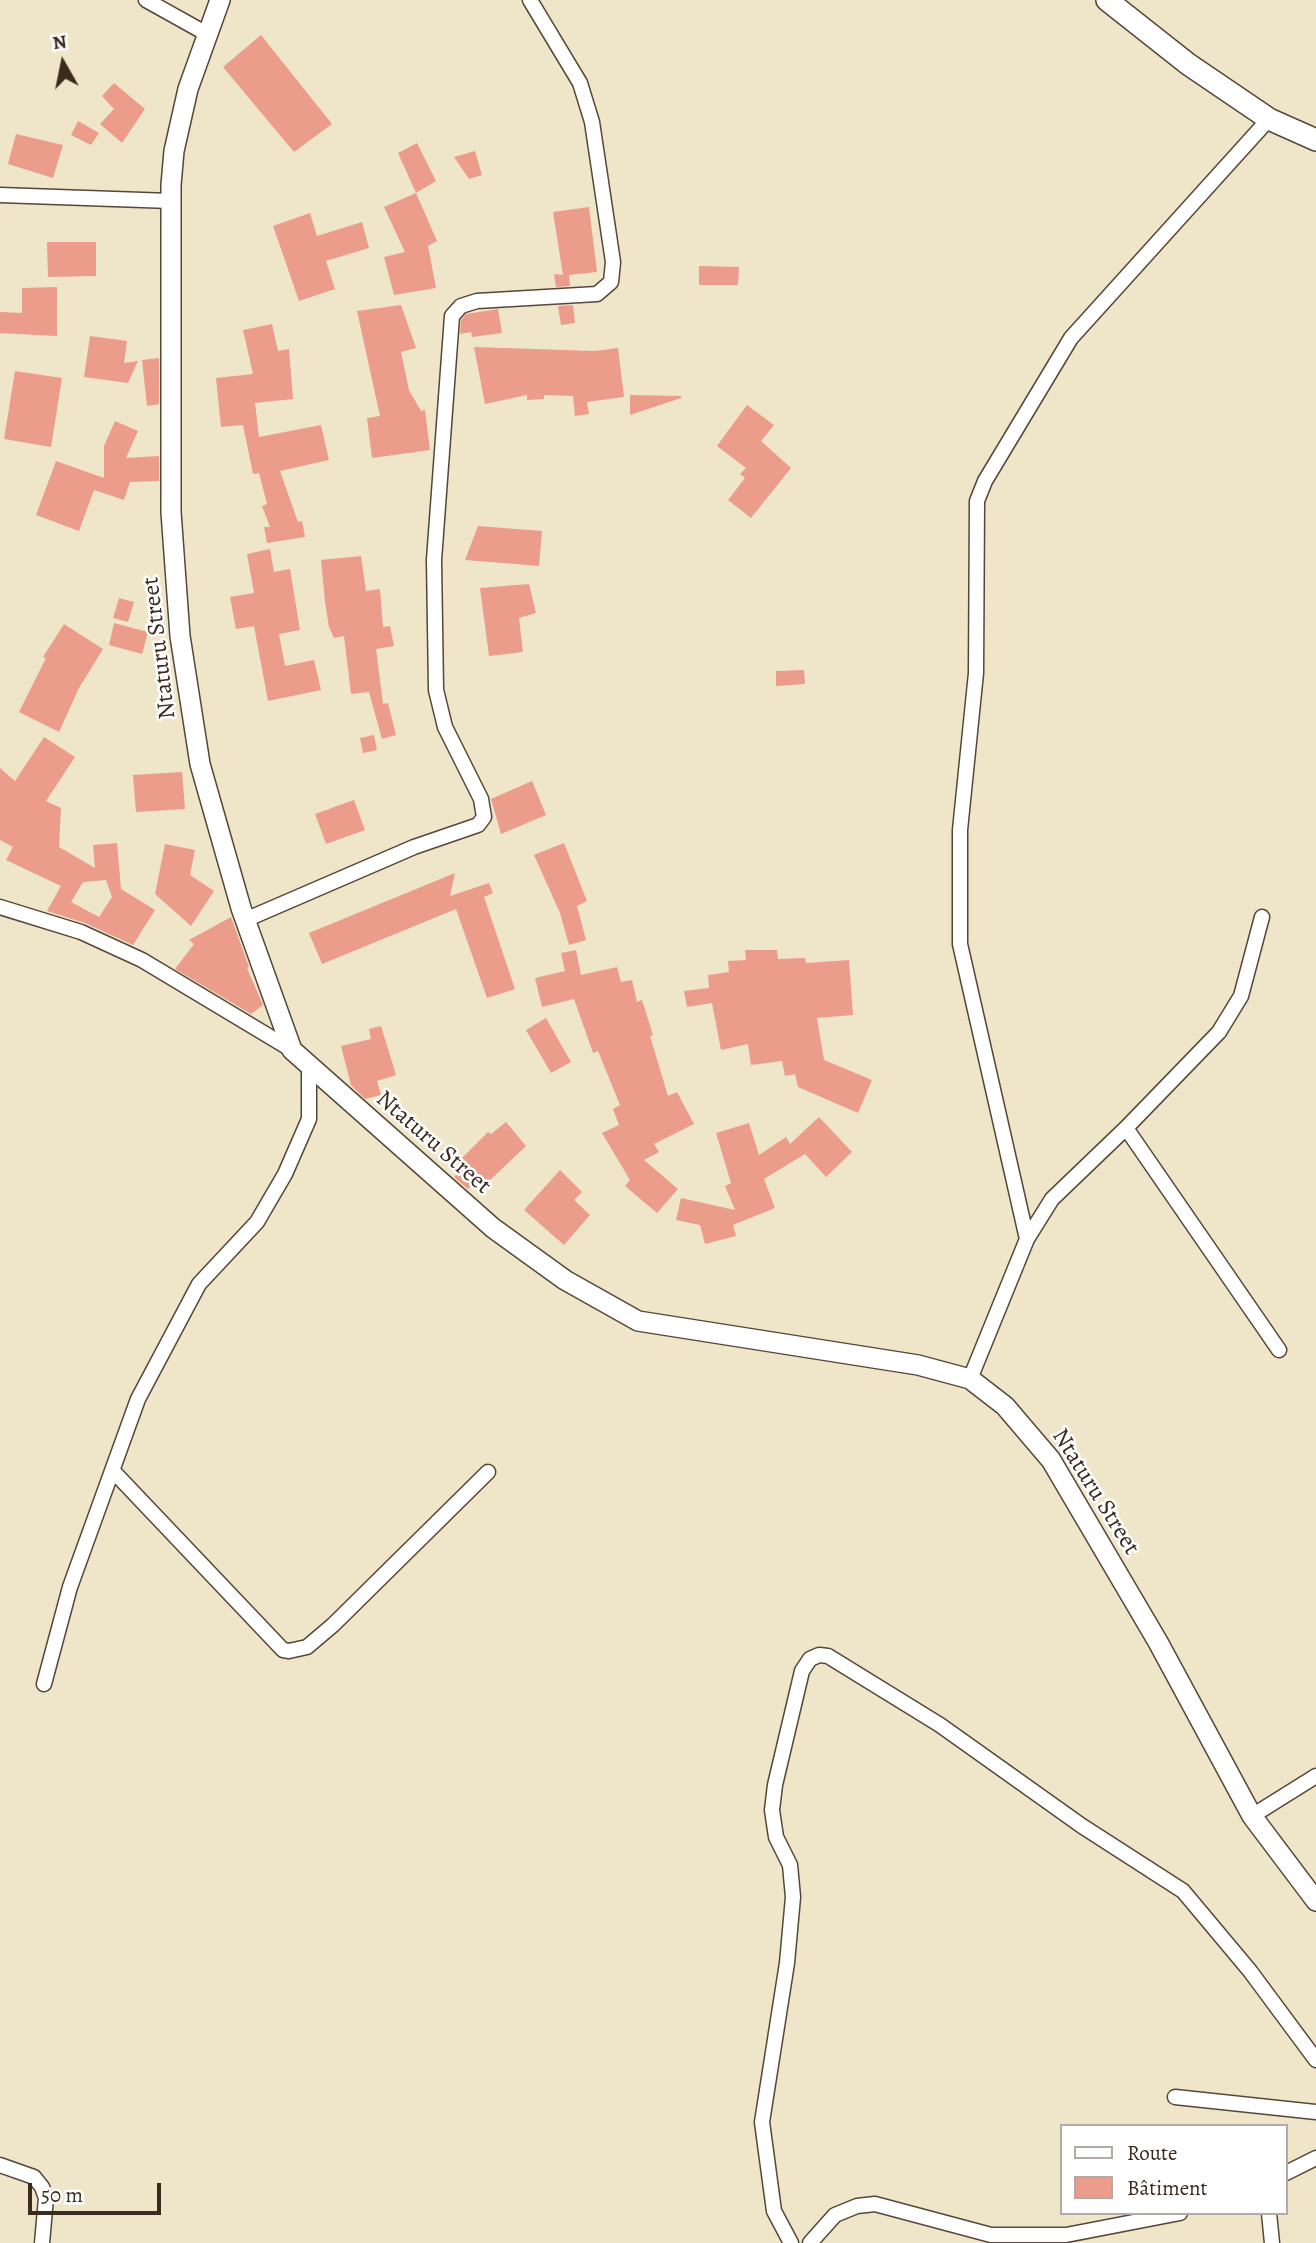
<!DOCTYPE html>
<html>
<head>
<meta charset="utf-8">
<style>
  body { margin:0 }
  #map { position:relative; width:1316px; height:2243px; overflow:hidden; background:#efe6ca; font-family:Alegreya,serif }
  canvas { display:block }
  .legend { position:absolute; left:1060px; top:2124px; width:228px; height:91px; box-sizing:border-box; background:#fff; border:2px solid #b1aaa5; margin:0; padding:9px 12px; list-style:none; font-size:21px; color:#3b2a1e }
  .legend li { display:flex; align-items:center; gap:14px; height:35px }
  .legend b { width:35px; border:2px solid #b1aaa5 }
  .north { position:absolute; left:28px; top:28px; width:70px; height:70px; -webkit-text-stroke:5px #fff; paint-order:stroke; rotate:351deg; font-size:19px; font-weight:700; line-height:28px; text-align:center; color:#3b2a1e }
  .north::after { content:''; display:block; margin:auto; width:24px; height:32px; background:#3b2a1e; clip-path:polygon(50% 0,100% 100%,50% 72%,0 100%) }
  .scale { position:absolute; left:28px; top:2183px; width:133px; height:32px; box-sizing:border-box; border:4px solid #3b2a1e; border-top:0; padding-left:9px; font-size:21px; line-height:24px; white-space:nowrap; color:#3b2a1e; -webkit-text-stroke:5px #fff; paint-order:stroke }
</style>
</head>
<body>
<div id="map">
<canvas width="1316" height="2243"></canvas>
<ul class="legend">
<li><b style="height:9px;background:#fff"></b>Route</li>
<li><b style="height:19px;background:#eb9c8b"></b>Bâtiment</li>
</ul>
<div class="north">N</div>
<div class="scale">50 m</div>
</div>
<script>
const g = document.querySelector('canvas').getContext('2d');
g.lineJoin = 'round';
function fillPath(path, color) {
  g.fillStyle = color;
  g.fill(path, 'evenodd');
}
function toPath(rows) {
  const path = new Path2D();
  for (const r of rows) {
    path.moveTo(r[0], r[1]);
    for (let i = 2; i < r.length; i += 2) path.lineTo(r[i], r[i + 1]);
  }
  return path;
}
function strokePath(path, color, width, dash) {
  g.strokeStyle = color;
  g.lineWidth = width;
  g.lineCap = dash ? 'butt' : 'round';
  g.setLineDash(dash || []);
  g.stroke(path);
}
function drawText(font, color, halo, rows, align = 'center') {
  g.font = font + ' Alegreya,serif';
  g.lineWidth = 5;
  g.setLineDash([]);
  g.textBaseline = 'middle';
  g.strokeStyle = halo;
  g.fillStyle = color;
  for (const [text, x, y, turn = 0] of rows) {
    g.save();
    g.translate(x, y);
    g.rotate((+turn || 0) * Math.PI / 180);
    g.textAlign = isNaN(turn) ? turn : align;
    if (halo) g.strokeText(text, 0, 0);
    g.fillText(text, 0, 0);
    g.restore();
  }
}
fillPath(toPath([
  [261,35,332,124,294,152,223,67],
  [114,83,145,109,122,143,100,124,114,109,102,96],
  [78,121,99,133,91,145,71,135],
  [16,134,63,145,53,178,8,164],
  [417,143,436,181,416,193,398,153],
  [475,151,482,175,469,179,454,157],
  [416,193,437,241,428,246,436,288,394,295,384,257,405,252,384,207],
  [589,207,597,272,569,275,570,286,556,287,554,274,563,275,553,212],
  [310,213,317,236,362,222,369,248,326,261,335,289,299,301,273,226],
  [47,242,96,242,96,276,48,277],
  [699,266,739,267,738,285,699,285],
  [57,287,57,336,0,333,0,312,22,313,22,288],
  [401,305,416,348,401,352,409,390,421,411,425,410,430,450,372,458,367,418,380,416,357,311],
  [573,305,575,323,561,325,558,306],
  [498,309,502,333,472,337,471,332,460,334,461,320,466,314],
  [272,324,278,351,289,349,293,399,255,403,259,437,321,425,329,460,280,471,298,522,302,521,305,537,267,543,264,527,270,527,262,506,267,504,259,473,253,474,243,425,221,427,216,378,253,374,243,330],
  [90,336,127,341,124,363,138,361,128,383,84,377],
  [474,347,594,351,618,348,624,397,587,402,589,414,575,416,573,396,544,395,544,399,527,400,527,395,485,404],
  [159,358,159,404,147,406,142,360],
  [15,371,62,378,51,447,4,439],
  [630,395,681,396,681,398,630,415],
  [747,405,774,425,761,441,791,468,751,518,728,500,745,478,740,474,746,468,717,446],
  [115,421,138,431,126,458,159,456,159,481,130,482,124,500,94,490,79,531,36,515,56,461,104,478,104,446],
  [478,526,542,531,539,566,465,560],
  [270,549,274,572,290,569,300,630,279,634,285,666,314,660,321,690,268,701,254,626,236,629,230,597,254,593,247,554],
  [361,556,366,591,380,589,383,627,390,626,394,646,376,649,383,704,388,703,396,735,382,739,369,692,351,694,344,636,334,638,329,627,325,602,321,560],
  [529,584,536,613,519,618,523,652,489,656,480,588],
  [119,598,134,602,128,622,113,618],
  [114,623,148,632,142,654,109,645],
  [64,624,103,649,79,688,59,732,19,712,46,658,43,657],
  [804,670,805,684,776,686,776,671],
  [374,735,377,750,363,753,360,738],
  [44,737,75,757,46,801,61,808,59,847,95,868,93,845,117,843,121,889,155,910,133,945,85,923,47,911,61,886,6,860,13,847,0,840,0,768,15,781],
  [106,880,112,897,99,917,71,902,83,882],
  [182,772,185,809,136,812,133,775],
  [532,781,546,815,501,834,491,799],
  [354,800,365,830,326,844,315,814],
  [564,843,587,901,577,906,586,940,569,945,560,913,534,855],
  [165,844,195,850,190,875,214,891,191,926,155,894],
  [455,873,450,896,489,883,493,893,484,897,515,989,487,998,456,909,322,964,309,933],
  [231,917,249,967,247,968,263,1005,251,1014,175,969,194,944,189,940],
  [576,950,581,975,617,967,621,982,632,980,637,1002,642,1000,653,1035,650,1036,668,1096,677,1092,694,1124,654,1144,659,1152,644,1160,678,1189,657,1213,625,1186,630,1180,602,1133,619,1125,613,1109,620,1105,598,1051,593,1053,574,999,542,1007,535,978,565,971,561,953],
  [745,950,777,950,778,959,805,958,806,963,849,960,853,1015,817,1018,824,1060,872,1080,858,1113,798,1087,795,1074,785,1076,782,1061,751,1065,748,1044,721,1050,712,1003,687,1007,684,991,709,988,708,975,729,972,728,961,746,960],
  [546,1018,571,1062,551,1073,526,1030],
  [381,1026,396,1075,377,1081,381,1095,365,1099,351,1085,341,1046,371,1039,369,1029],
  [819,1117,852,1152,826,1177,805,1154,764,1179,775,1208,733,1225,736,1236,705,1244,700,1225,676,1220,681,1198,735,1210,725,1186,731,1183,716,1133,749,1123,759,1155,786,1137,790,1144],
  [506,1122,526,1146,487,1183,480,1177,468,1189,454,1177,467,1163,462,1158,488,1132,491,1134],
  [560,1170,582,1192,574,1200,590,1215,564,1245,524,1210]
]), '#eb9c8b');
const street = toPath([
  [146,0,207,34],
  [0,195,171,201],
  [0,907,81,932,142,960,292,1050],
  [245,920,414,847,478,825,484,817,481,799,445,727,436,690,434,560,452,316,461,306,477,301,597,294,611,282,613,262,592,122,580,83,530,0],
  [1126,1128,1279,1350],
  [1027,1239,960,944,960,830,976,673,977,501,985,481,1071,338,1269,119],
  [970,1379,1027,1239,1052,1199,1126,1128,1219,1032,1241,996,1262,917],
  [113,1471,283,1650,289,1651,307,1647,333,1625,488,1472],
  [44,1684,70,1587,138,1399,199,1284,257,1222,285,1174,309,1119,309,1068],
  [1252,1816,1316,1776],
  [1175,2097,1316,2112],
  [0,2165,34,2177,42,2187,46,2198,42,2243],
  [1286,2173,1316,2158],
  [1269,2213,1272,2243],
  [791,2243,774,2211,762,2122,787,1963,793,1897,790,1865,776,1837,772,1810,775,1785,802,1671,810,1659,819,1655,828,1656,940,1725,1082,1826,1183,1891,1250,1971,1316,2060],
  [810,2243,835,2215,857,2206,875,2204,991,2235,1066,2235,1180,2213]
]);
const secondary = toPath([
  [220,0,188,89,174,151,171,185,171,512,180,636,200,764,241,908,292,1050,493,1228,565,1280,638,1321,918,1365,970,1379,1005,1406,1051,1460,1158,1642,1252,1816,1316,1901]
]);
const primary = toPath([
  [1107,0,1188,64,1269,119,1316,140]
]);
strokePath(street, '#564638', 17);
strokePath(secondary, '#564638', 22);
strokePath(primary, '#564638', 24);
strokePath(street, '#fff', 14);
strokePath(secondary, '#fff', 19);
strokePath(primary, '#fff', 21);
drawText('24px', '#3b2a1e', '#fff', [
  ["Ntaturu Street",160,648,-97],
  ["Ntaturu Street",433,1143,41],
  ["Ntaturu Street",1095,1492,58]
]);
</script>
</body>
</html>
